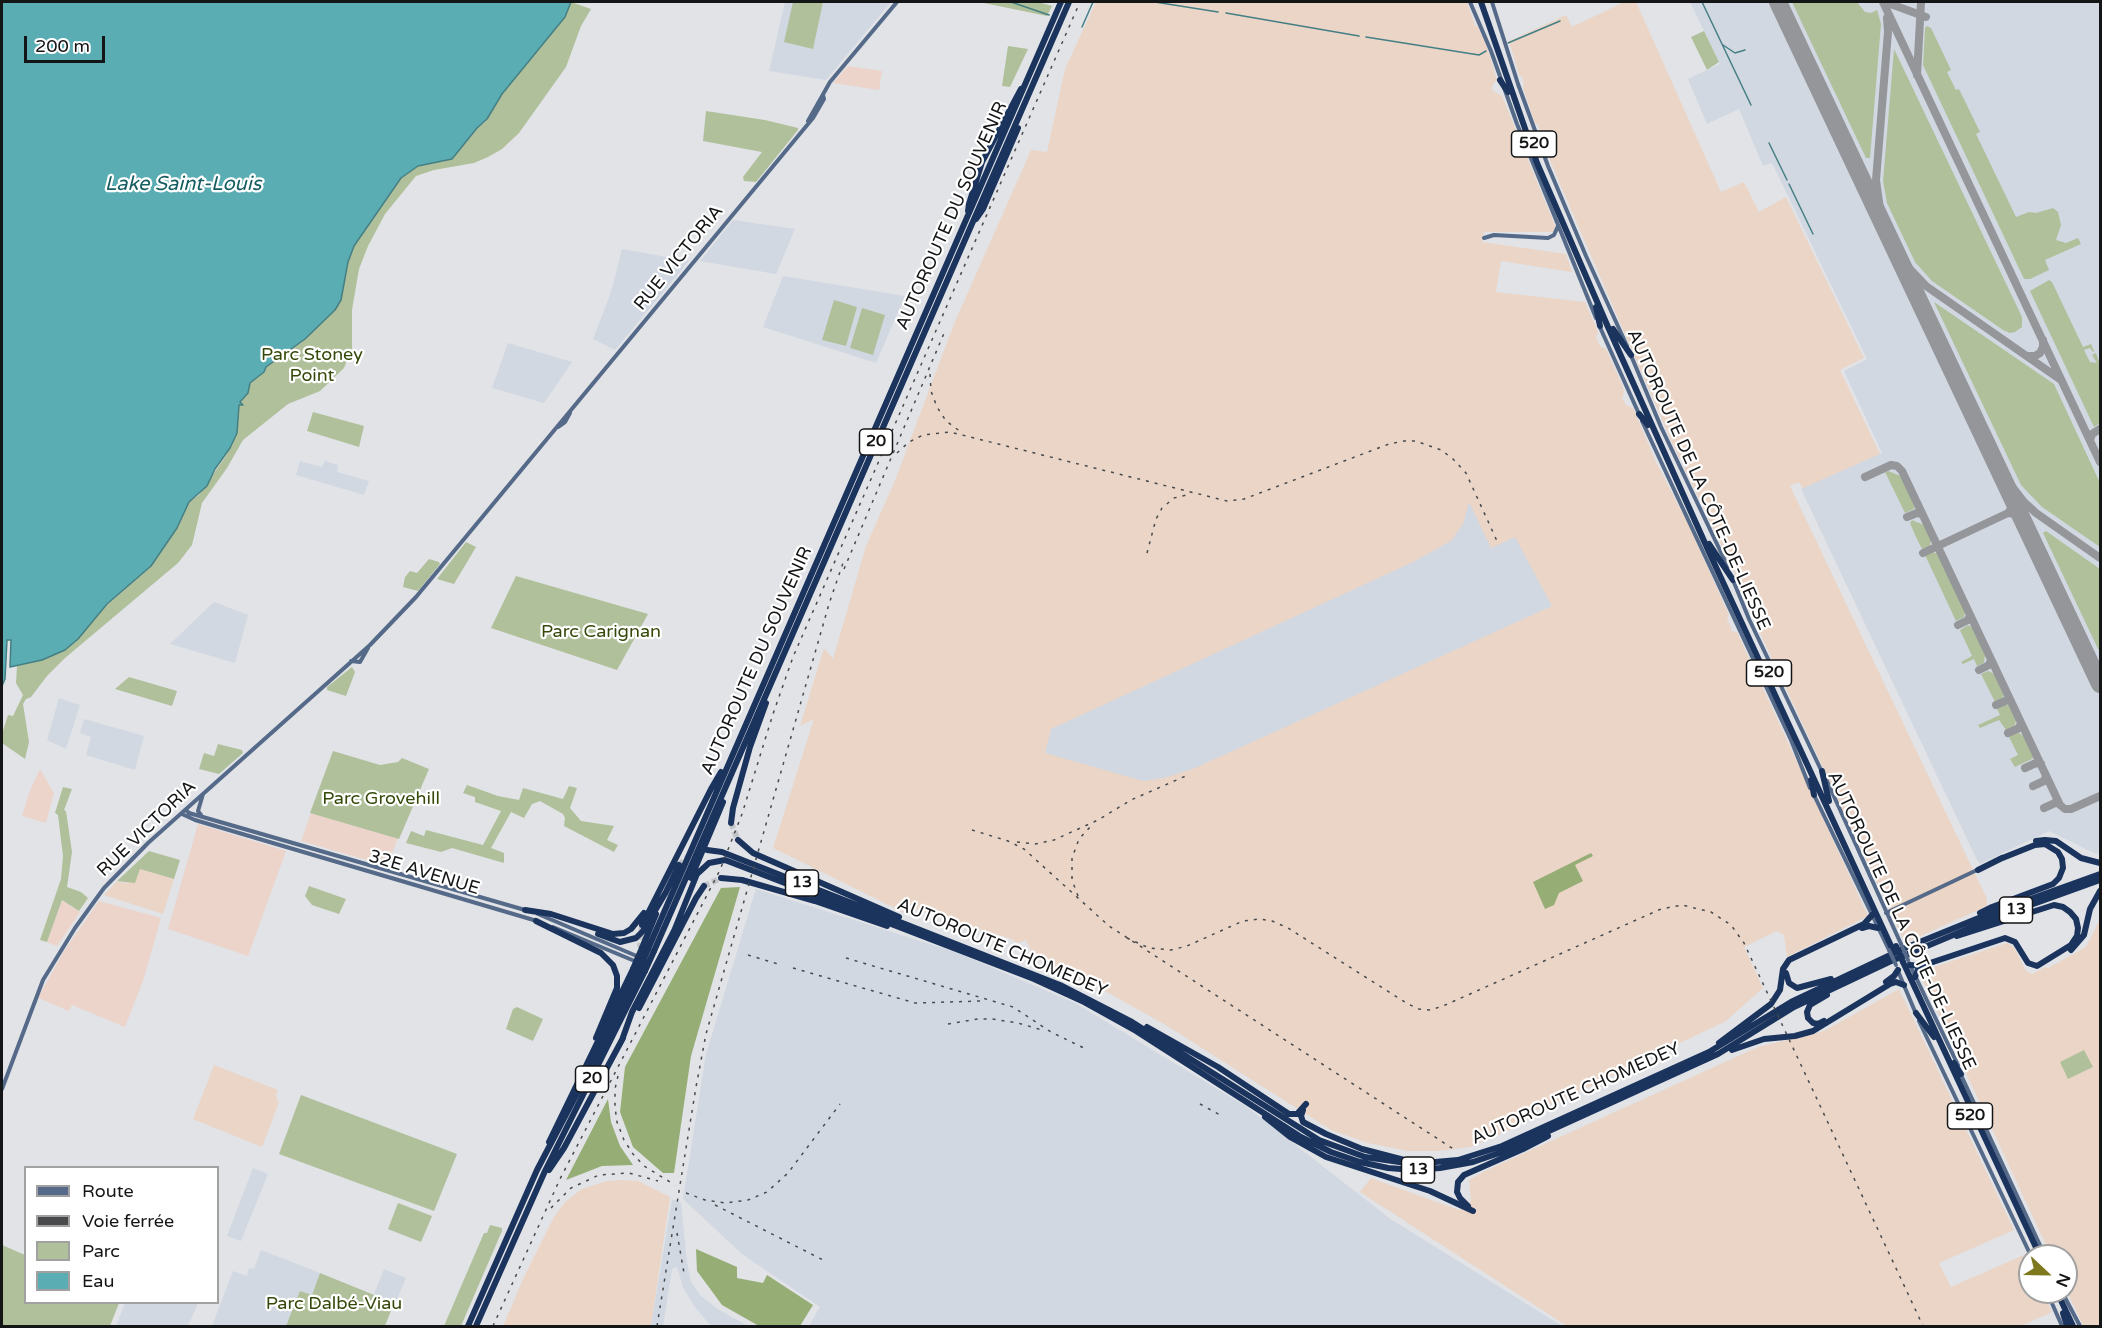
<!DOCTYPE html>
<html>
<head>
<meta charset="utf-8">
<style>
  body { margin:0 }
  #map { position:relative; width:2102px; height:1328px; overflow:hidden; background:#e1e3e7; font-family:"Varela Round",sans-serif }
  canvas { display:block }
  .frame { position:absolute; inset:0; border:3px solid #141516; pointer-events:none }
  .legend { position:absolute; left:24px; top:1166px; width:195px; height:138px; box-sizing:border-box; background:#fff; border:2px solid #a1a1a2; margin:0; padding:8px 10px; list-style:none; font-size:18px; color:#141516 }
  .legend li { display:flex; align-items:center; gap:12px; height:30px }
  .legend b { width:30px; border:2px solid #a1a1a2 }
  .north { position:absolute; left:2018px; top:1244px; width:60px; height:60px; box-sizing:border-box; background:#fff; border:2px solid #a1a1a2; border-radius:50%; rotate:112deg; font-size:16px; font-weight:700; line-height:24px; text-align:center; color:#141516 }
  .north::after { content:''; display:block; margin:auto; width:21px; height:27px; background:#7e791e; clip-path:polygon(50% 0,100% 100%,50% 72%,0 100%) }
  .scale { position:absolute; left:24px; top:36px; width:81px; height:27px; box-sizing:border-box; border:3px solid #141516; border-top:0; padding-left:8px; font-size:18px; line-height:21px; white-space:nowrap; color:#141516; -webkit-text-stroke:4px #fff; paint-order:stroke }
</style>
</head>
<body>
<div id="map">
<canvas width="2102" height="1328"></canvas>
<div class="frame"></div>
<ul class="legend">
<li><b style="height:8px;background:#556988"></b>Route</li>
<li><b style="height:8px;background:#494a4c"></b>Voie ferrée</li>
<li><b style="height:16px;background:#b0c09b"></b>Parc</li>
<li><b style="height:16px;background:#5aadb3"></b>Eau</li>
</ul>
<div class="north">N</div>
<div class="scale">200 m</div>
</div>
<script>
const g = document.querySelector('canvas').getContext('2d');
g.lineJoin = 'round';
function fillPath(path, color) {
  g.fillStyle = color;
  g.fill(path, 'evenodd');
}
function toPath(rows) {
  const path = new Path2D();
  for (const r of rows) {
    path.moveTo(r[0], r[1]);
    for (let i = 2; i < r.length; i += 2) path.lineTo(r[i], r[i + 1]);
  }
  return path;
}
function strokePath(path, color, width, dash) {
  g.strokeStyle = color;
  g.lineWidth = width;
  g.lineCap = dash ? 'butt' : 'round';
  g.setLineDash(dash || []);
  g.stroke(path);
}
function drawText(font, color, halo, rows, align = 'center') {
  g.font = font + ' "Varela Round",sans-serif';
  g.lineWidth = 4.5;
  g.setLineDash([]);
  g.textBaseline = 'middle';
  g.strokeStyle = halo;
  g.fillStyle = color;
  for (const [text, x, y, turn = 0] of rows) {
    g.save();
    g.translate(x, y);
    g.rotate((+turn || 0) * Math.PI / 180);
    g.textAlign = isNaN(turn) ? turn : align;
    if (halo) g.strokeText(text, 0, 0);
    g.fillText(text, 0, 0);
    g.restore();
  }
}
fillPath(toPath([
  [848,66,882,71,879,90,833,83],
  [40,769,54,793,46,823,22,816,29,793],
  [311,813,398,838,387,866,301,841],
  [198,824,286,851,248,956,168,929],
  [62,900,80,912,57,946,47,942],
  [99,901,161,918,143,981,125,1027,72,1005,69,1011,38,998,64,951]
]), '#ecd4ca');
fillPath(toPath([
  [1096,2,1467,2,1475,26,1478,27,1487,47,1497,80,1493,84,1492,90,1502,96,1555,226,1553,232,1484,232,1482,242,1566,254,1572,272,1501,261,1496,292,1585,302,1598,332,1596,337,1600,346,1606,349,1620,380,1624,391,1622,398,1626,405,1633,408,1656,462,1687,522,1729,615,1727,618,1732,631,1737,632,1868,916,1787,957,1784,935,1777,931,1744,947,1763,988,1726,1021,1551,1105,1532,1111,1511,1129,1471,1147,1438,1151,1408,1151,1368,1143,1331,1130,1164,1024,1096,986,1034,958,1026,940,1018,943,1009,938,908,907,903,912,773,848,814,719,800,726,824,648,833,659,866,546,894,483,954,324,1031,150,1047,152,1065,69],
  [1624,2,1636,2,1721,192,1744,182,1759,212,1786,197,1864,358,1840,370,1880,454,1803,489,1799,482,1790,486,1987,899,1987,906,1905,943,1740,590,1735,573,1684,468,1689,465,1687,458,1680,459,1673,445,1557,177,1540,136,1541,133,1538,125,1535,123,1523,88,1524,85,1522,77,1519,75,1509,41,1566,15,1572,27],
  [140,869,174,879,163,914,104,895,117,881,126,883],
  [2100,919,2100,1326,2083,1326,2066,1289,2066,1256,2051,1256,1921,976,1923,972,1937,966,2007,943,2014,947,2026,971,2032,974,2045,967,2048,968,2086,947],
  [1899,989,2014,1230,1939,1263,1951,1287,2026,1254,2030,1263,2030,1292,2043,1292,2052,1312,2021,1326,1567,1326,1360,1192,1371,1178,1459,1210,1471,1201,1469,1180,1485,1171,1758,1047,1824,1031],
  [214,1065,278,1090,276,1096,279,1102,262,1147,193,1119],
  [622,1180,638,1181,670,1197,651,1326,503,1326,524,1277,554,1217,565,1202,582,1189,607,1181]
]), '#ead5c7');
fillPath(toPath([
  [785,2,891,2,826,80,769,71],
  [1690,2,2100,2,2100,853,2096,854,2049,831,1980,864,1977,860,1801,489,1882,453,1844,371,1867,359,1772,163,1763,166,1739,109,1707,124,1688,79,1720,64],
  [733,220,795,229,776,274,700,261],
  [622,249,689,261,615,350,593,339,611,292],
  [783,276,905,296,876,363,763,327],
  [508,343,572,362,544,403,492,388],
  [300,461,322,467,325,461,338,465,337,472,369,481,364,495,296,475],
  [1469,502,1491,548,1515,537,1552,606,1195,768,1164,778,1143,781,1045,753,1051,729,1413,562,1451,541,1463,524],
  [214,602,248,615,235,663,170,644],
  [59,698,80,705,66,749,47,740],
  [84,719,144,736,135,770,86,755,91,737,80,733],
  [756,889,958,953,1075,1003,1247,1107,1389,1218,1562,1326,809,1326,820,1307,742,1254,683,1199,706,1054],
  [253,1168,268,1174,241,1241,227,1236],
  [672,1199,681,1203,687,1263,691,1282,701,1296,719,1310,748,1326,711,1326,694,1306,683,1287,677,1267,672,1269,663,1326,651,1326],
  [261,1250,320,1273,312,1295,300,1291,286,1326,212,1326,233,1271,247,1276,249,1268,254,1269],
  [384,1269,406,1278,396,1302,374,1294],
  [125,1303,125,1302,198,1303,188,1326,116,1326]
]), '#d1d8e2');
fillPath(toPath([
  [571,2,591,9,581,26,566,67,519,133,502,149,488,157,474,163,434,170,416,176,385,214,368,246,359,269,352,310,352,348,344,368,320,391,288,404,243,440,227,468,202,503,192,545,178,563,65,658,47,676,31,697,26,699,23,704,29,742,25,759,2,743,2,734,8,715,13,716,23,695,16,683,17,666,42,660,75,641,100,611,151,566,177,528,189,502,199,495,227,454,237,433,239,404,242,405,240,403,248,393,250,383,264,372,266,367,305,339,346,277,348,262,354,246,401,178,418,166,427,163,446,161,477,128,485,122,502,94,565,17],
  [793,2,823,2,813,49,784,42],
  [979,2,1038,2,1052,6,1047,16],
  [1792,2,1857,2,1865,12,1871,13,1877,10,1881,24,1870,158,1866,158],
  [1927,26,1931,28,1951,70,1947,72,1956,90,1959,89,1980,132,1976,134,2016,217,2029,212,2036,213,2053,208,2058,212,2061,225,2056,240,2066,243,2078,238,2081,244,2045,260,2049,270,2030,279,2024,279,1923,65,1925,28],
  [1704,31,1719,62,1707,70,1691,37],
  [1008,46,1028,49,1010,87,1002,86],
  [1894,49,2022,317,2022,327,2015,332,2010,333,2003,330,1932,281,1915,262,1887,203,1883,181],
  [706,111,765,120,798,128,798,130,756,182,744,181,743,177,762,152,703,141],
  [2049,280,2052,282,2083,347,2091,344,2094,351,2093,352,2090,348,2084,350,2090,362,2097,363,2092,355,2096,353,2100,364,2100,423,2094,427,2030,291],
  [834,300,857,307,846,346,822,340],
  [1934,302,2054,384,2100,483,2100,547,2042,507,2021,485],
  [862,308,885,315,873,355,850,348],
  [313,412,364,426,359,447,307,431],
  [1888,471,1901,476,1915,505,1914,509,1905,513,1885,472],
  [1912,520,1924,525,1931,540,1930,546,1922,549,1916,537,1887,551,1916,537,1910,523],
  [2046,531,2100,569,2100,653,2043,533],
  [466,542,476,547,454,584,437,579],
  [1933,552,1938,554,1965,612,1964,617,1956,621,1925,555],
  [429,559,439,562,440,564,418,591,403,587,405,577,410,571,417,573],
  [516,576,648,614,617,670,491,628],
  [1968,625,1973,628,1985,655,1984,663,1977,666,1974,659,1963,664,1961,662,1972,656,1960,630],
  [352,667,355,672,346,696,327,690,327,687],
  [1988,671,1995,674,2004,696,1996,704,1981,674],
  [129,677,177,691,172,706,115,689],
  [2003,704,2010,706,2016,720,2015,725,2006,730,1999,720,1980,728,1978,725,2000,715,1996,707],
  [2018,732,2024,737,2034,758,2015,767,2010,759,2018,755,2009,737],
  [218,744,242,750,243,753,219,774,199,769,204,753,214,756],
  [333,751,380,765,398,762,402,758,429,769,399,839,310,813],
  [467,785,498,796,519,800,523,788,563,799,569,786,577,788,570,808,581,821,614,826,607,840,618,845,614,852,564,826,565,818,563,814,540,801,532,804,524,818,511,812,491,848,504,853,504,863,452,848,441,852,406,843,411,831,424,836,426,830,483,845,501,811,475,802,475,797,463,793],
  [63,787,72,789,64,810,66,811,72,852,67,887,81,892,88,898,79,911,62,900,47,942,40,940,61,879,63,856,58,815,55,813],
  [149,851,180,860,174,879,140,869,135,883,117,881],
  [309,886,346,899,339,914,312,905,305,896],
  [517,1007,543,1019,533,1041,506,1029,513,1009],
  [2084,1050,2093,1067,2068,1079,2060,1062],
  [301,1095,457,1154,434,1211,279,1154],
  [398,1203,432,1216,421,1242,388,1229],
  [490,1225,502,1228,502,1231,461,1326,444,1326,484,1233,487,1233],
  [2,1245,25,1255,26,1302,119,1303,110,1326,2,1326],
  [320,1273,394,1303,385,1326,286,1326,300,1291,312,1295]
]), '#b0c09b');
fillPath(toPath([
  [1591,853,1593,856,1575,865,1583,881,1559,893,1554,905,1545,909,1533,882],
  [740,887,691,1056,674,1173,663,1173,633,1147,620,1112,625,1067,721,888],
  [608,1099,611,1122,620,1146,633,1165,602,1166,566,1180],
  [696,1249,737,1267,737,1278,763,1283,767,1275,813,1305,800,1326,759,1326,722,1305,697,1271]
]), '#96ae76');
const water = toPath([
  [2,2,571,2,565,17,502,94,487,119,477,128,452,159,418,166,401,178,354,246,348,262,341,300,335,310,305,339,266,367,264,372,250,383,248,393,240,402,243,405,239,405,237,433,230,448,215,469,207,486,189,502,177,528,151,566,107,604,78,639,65,650,42,660,10,667,11,640,7,640,5,679,2,686,2,2]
]);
fillPath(water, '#5aadb3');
strokePath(water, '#457f84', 1.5);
strokePath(toPath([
  [1011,2,1049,15],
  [1155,2,1218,12],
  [1702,2,1751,105],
  [1226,13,1359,36],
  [1082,27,1093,2],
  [1366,37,1479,55,1486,51],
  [1508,43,1560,21],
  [1723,45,1735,53,1745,50],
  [1769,143,1787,180],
  [1789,184,1813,234]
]), '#457f84', 1.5);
strokePath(toPath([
  [1883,2,2100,462],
  [1885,2,1926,17],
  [1887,18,1888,32,1876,180,1880,209,1891,239,1908,267,1926,286,2061,380],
  [1917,75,1921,2],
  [2027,356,2035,356,2040,353,2043,347,2043,340],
  [1984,439,2003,475,2024,502,2036,513,2100,558],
  [2090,440,2092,434,2100,429],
  [1865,477,1891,465,1897,466,1902,471,2060,805,2065,809,2071,809,2100,796],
  [2008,513,2016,514,2023,520],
  [1907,517,1917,513,1922,514],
  [1923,553,2008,513,2013,506,2012,498],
  [1958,625,1968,620,1970,615],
  [1979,670,1989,665,1991,660],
  [1996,705,2010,699],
  [2008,733,2019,728,2021,723],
  [2025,768,2036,763,2041,764],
  [2033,786,2044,781,2046,776],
  [2044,808,2055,803,2057,799]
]), '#95969a', 8);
strokePath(toPath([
  [1778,2,2100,684]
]), '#95969a', 18);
strokePath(toPath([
  [731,823,738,840],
  [679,865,689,856,701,851],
  [704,886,721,878],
  [642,925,640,945,645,952,654,958]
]), '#c2c4c8', 6, [6, 3]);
strokePath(toPath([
  [1470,2,1491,51,1517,124,1596,318],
  [1492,2,1518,84,1548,166,1586,256,1627,346],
  [808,121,830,82,897,2],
  [1484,238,1494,235,1548,238,1554,235,1558,226],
  [1599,325,1639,414],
  [1630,353,1661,427,1728,567],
  [1642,421,1791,740,1810,788],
  [558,427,565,422,570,413],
  [1733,580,1749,619,1822,772],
  [351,661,360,662,368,648],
  [1827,781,1901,944],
  [1814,795,1889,950],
  [186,810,189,813,525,910],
  [182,814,195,820,537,921],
  [201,815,198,811,203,794],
  [1886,913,1977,870],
  [538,914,639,957],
  [553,927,637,962],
  [1909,963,1958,1065],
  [1898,971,1916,1014],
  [1919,1021,2031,1256],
  [1961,1075,2045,1256],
  [2,1089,43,980,75,928,104,888,148,843,370,645,416,597,813,118,824,99,823,95],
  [2047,1292,2062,1326],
  [2062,1292,2080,1326]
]), '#556988', 4);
strokePath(toPath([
  [1481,2,1537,163,1608,327,1709,552,1892,948],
  [1500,80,1508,92],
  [968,211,969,204,982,162,1021,89],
  [976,219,983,209,1018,128],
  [1596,307,1600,326],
  [1613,329,1631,355],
  [1639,414,1648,425],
  [1709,544,1733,580],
  [1822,771,1829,801],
  [1811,780,1814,795],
  [731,823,733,808,750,747,766,703],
  [738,840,753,853,899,917],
  [2036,841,2045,840,2056,841,2081,858,2100,863],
  [707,850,722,852,1060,985,1132,1022,1319,1140,1365,1157,1413,1164,1458,1160,1502,1146,1709,1052,1791,1002,1905,948,1986,915,2100,874],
  [1978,870,2002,858],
  [691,878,723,802],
  [721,878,742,880,815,901,887,926],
  [665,894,679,865],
  [525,910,551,914,613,934,624,933,631,929,644,913],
  [1980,913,1992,907,2053,884,2059,878,2063,868,2062,859,2058,852,2045,844,2035,845,2000,859],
  [536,921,601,953,613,965,617,976,617,988,596,1038],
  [642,925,711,789,721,772],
  [1862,928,1869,926,1878,928],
  [598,934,620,942,636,938,643,931,666,892],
  [642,948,656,914],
  [648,949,1061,2],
  [2071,950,2084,935,2090,909,2100,891],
  [654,951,1069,2],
  [1903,962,2040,1256],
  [1910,965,1922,966],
  [1786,973,1789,983,1797,988,1831,979],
  [1915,977,1918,970,1927,964,2005,938,2015,942,2028,963,2037,966,2071,945,2077,936,2078,928,2076,919,2070,912,2063,907,2054,905,1957,936],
  [1886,982,1894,976,1898,970],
  [639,1008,696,898,704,886],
  [1916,1013,1934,1037],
  [1824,1021,1818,1024,1813,1023,1808,1018,1807,1012,1810,1005,1827,995],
  [1147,1027,1218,1067,1289,1114,1297,1114,1306,1104],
  [622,1040,632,1012,674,931,697,874,709,863,725,860,1034,979,1082,1001,1136,1031,1301,1137,1331,1152,1360,1162,1388,1168,1414,1170,1440,1168,1473,1162,1505,1151,1718,1054,1794,1007,1889,962,1989,920,2100,880],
  [1719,1043,1771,1004,1780,990,1783,969,1789,960,1864,924,1872,915],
  [1732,1050,1764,1039,1795,1036,1813,1031,1890,984,1896,982,1904,985],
  [1954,1063,1961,1074],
  [1303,1110,1301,1116,1303,1122,1326,1134,1362,1149,1408,1161],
  [1265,1117,1290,1137,1326,1157,1430,1191,1473,1211],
  [549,1142,633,969],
  [549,1170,564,1148,623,1038],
  [1468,1206,1460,1198,1457,1192,1458,1182,1464,1175,1523,1149,1548,1136],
  [2057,1292,2073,1326],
  [2063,1313,2067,1326],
  [468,1326,537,1170,607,1036,639,970],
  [476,1326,545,1171,645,971]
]), '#1b345e', 6);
strokePath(toPath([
  [930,374,931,391,937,407,946,421,961,432],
  [897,453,909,442,923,435,950,432,1227,501,1244,499,1389,444,1404,441,1416,441,1441,450,1453,459,1466,473,1497,541],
  [1147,553,1156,519,1162,508,1174,498,1191,494],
  [844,569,945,331],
  [972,830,1008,841,1024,849,1109,926,1455,1150],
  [1017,842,1035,844,1054,840,1098,820,1131,800,1188,775],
  [1078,896,1072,880,1072,858,1079,839,1091,826],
  [1127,938,1149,948,1171,950,1187,946,1243,921,1259,919,1272,921,1288,928,1408,1004,1419,1009,1430,1010,1443,1006,1661,909,1682,905,1711,912,1731,925,1744,943,1923,1326],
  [748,955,778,964],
  [846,958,1013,1007,1051,1032,1088,1050],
  [793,968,915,1003,981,1001],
  [948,1024,978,1019,992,1019,1018,1023,1042,1030],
  [618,1076,615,1089,615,1107,617,1122,624,1140,633,1154,644,1166,675,1185],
  [1200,1104,1222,1116],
  [686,1193,705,1200,726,1203,748,1200,767,1192,788,1173,840,1104],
  [715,1205,827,1262],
  [551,1208,571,1188,599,1175,629,1173,658,1181],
  [677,1233,684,1273],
  [493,1326,560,1179,720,870,742,814,773,714,793,657,1080,2],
  [657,1326,696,1087,706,1034,829,604,844,560]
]), '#494a4c', 1.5, [3, 6]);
strokePath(toPath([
  [1901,944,1908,960],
  [1889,950,1896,965]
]), '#556988', 4);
strokePath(toPath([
  [1896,946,1903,962],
  [633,969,642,948],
  [639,970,648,949],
  [645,971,654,951]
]), '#1b345e', 6);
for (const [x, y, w] of [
  [1534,144,45],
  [876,442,33],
  [1769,673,45],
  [802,883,33],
  [2016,910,33],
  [592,1079,33],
  [1970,1116,45],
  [1418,1170,33]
]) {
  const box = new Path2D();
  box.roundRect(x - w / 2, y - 13, w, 26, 4.5);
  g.fillStyle = '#fff';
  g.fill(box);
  strokePath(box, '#141516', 1.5);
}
drawText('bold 16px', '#141516', null, [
  ["520",1534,144],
  ["20",876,442],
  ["520",1769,673],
  ["13",802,883],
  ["13",2016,910],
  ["20",592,1079],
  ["520",1970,1116],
  ["13",1418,1170]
]);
drawText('18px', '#141516', '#fff', [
  ["AUTOROUTE DU SOUVENIR",952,216,-66],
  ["RUE VICTORIA",679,258,-51],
  ["AUTOROUTE DE LA CÔTE-DE-LIESSE",1698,480,66],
  ["AUTOROUTE DU SOUVENIR",757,661,-66],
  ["RUE VICTORIA",147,829,-44],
  ["32E AVENUE",424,873,17],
  ["AUTOROUTE DE LA CÔTE-DE-LIESSE",1901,921,65],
  ["AUTOROUTE CHOMEDEY",1002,948,23],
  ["AUTOROUTE CHOMEDEY",1576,1094,-24]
]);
drawText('18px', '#344909', '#fff', [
  ["Parc Stoney",312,355],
  ["Point",312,376],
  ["Parc Carignan",601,632],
  ["Parc Grovehill",381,799],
  ["Parc Dalbé-Viau",334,1304]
]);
drawText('italic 20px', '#155d61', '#fff', [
  ["Lake Saint-Louis",183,185]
]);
</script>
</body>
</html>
